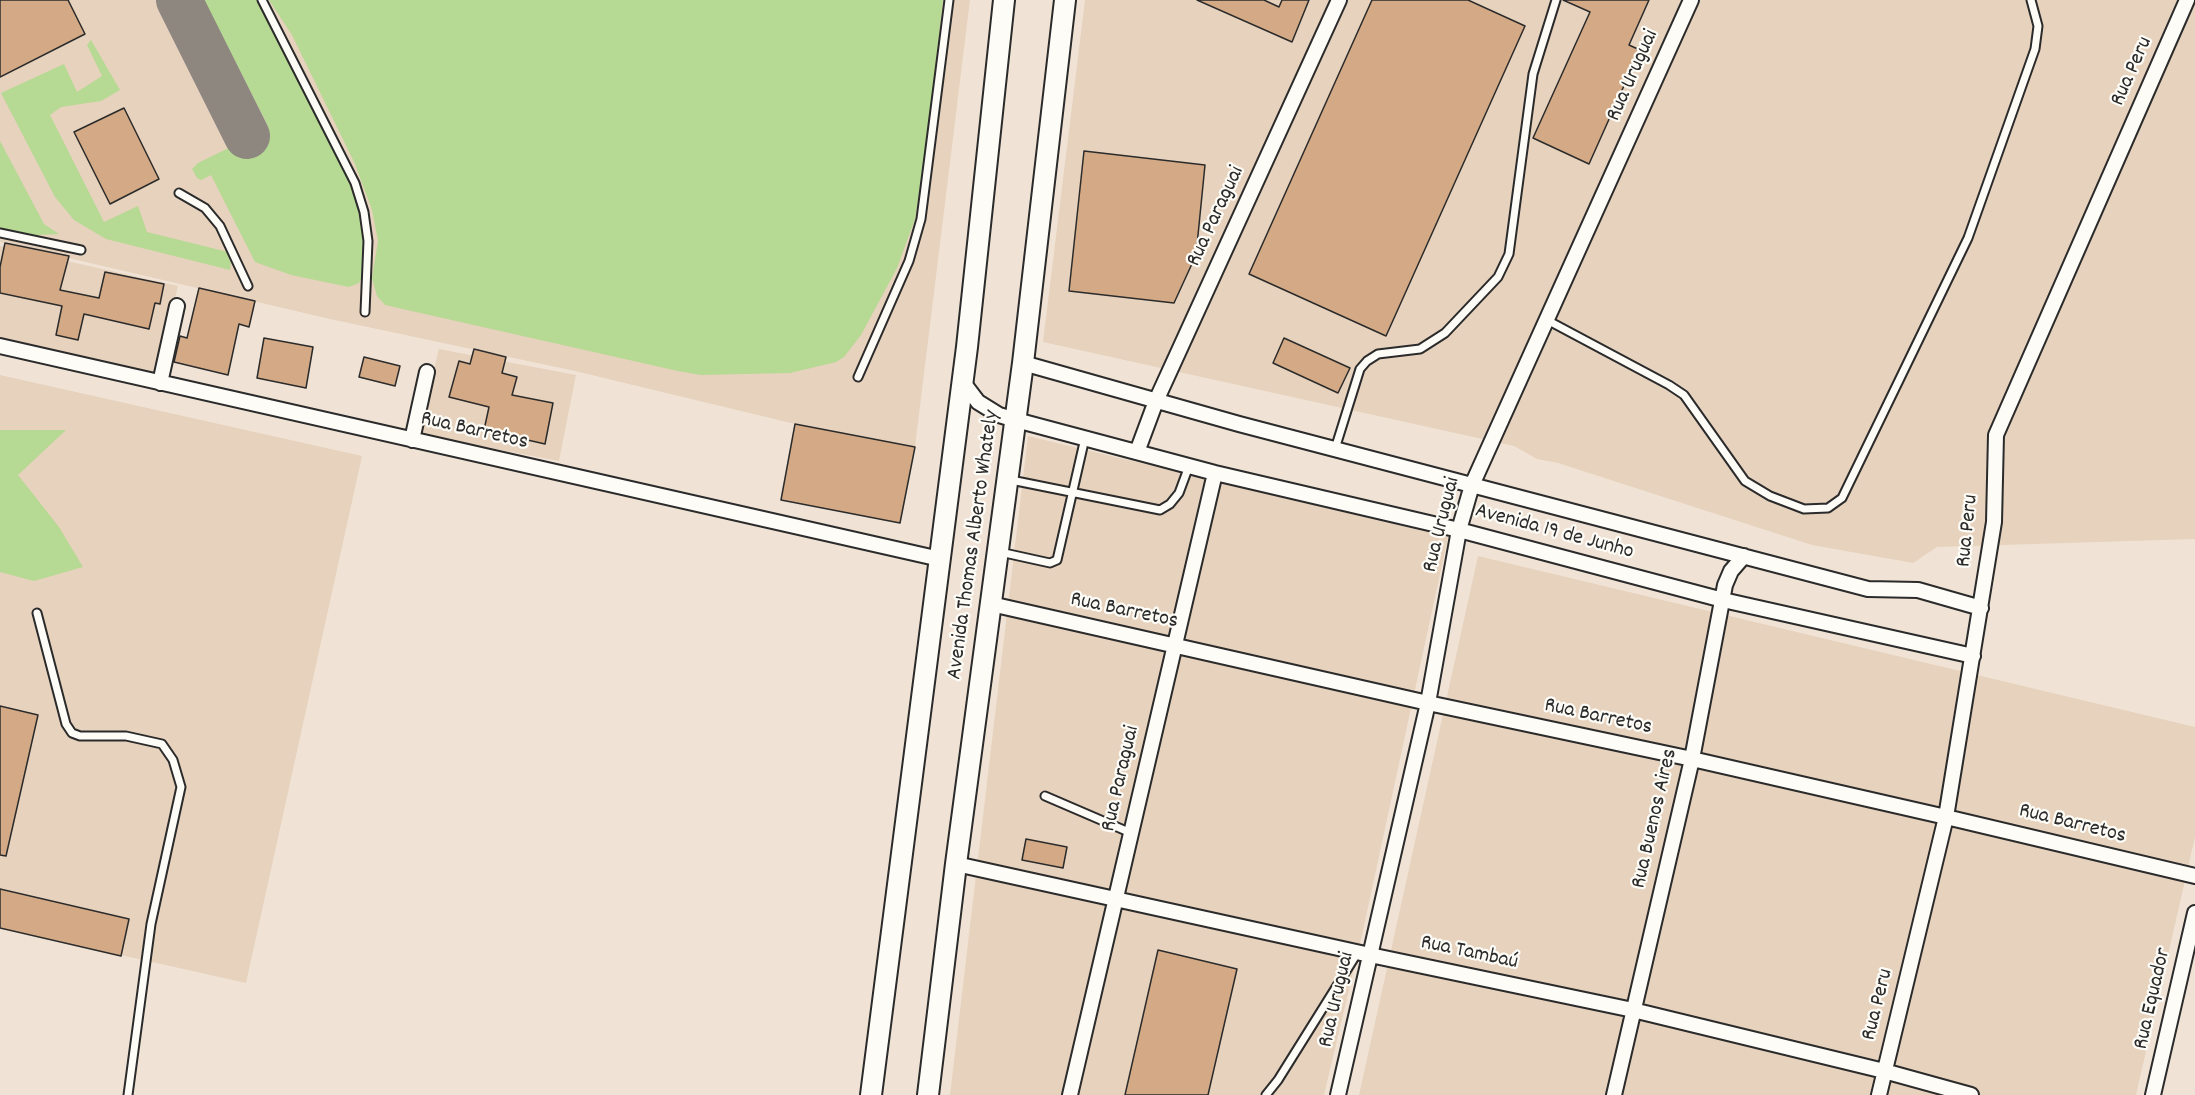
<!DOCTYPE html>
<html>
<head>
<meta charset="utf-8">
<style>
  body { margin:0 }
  canvas { display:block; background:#f0e3d5 }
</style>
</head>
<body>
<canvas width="2195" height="1095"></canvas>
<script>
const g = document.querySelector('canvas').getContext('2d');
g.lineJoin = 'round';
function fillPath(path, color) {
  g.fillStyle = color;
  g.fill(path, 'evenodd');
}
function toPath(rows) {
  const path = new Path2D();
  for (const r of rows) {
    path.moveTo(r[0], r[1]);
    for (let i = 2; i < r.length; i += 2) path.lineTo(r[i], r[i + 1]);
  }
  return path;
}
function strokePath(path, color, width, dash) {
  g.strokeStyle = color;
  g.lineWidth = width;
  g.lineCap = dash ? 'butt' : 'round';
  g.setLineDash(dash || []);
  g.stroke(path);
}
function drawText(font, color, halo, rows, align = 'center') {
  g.font = font + ' Dekko,sans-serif';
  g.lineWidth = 4.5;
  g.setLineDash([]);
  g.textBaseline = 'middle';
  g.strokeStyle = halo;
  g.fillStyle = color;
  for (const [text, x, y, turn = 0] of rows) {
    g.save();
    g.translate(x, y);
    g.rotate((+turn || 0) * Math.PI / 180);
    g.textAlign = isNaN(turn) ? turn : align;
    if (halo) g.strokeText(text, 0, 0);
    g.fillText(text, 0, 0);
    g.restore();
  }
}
fillPath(toPath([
  [0,0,970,0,915,447,795,424,575,371,330,319,0,242],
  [1085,0,2195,0,2195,539,1937,547,1913,563,1812,545,1558,463,1537,459,1514,446,1043,342],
  [0,246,178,286,156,375,0,338],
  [439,349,576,375,559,461,417,434],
  [0,375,362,456,246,983,0,928],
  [1028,436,1448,537,1362,935,1324,1095,950,1095],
  [1478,556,2195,727,2195,837,2136,1095,1359,1095]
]), '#e7d2bd');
fillPath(toPath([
  [204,0,262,0,355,183,364,212,366,271,359,283,349,287,291,275,255,262,211,175,201,180,197,178,192,169,198,163,249,138,268,126],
  [269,0,943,0,927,139,915,219,897,268,861,335,844,357,836,362,790,373,701,375,678,371,385,305,377,296,372,278,378,241,372,210,355,164,292,35],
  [91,40,120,90,101,101,61,107,50,115,104,222,138,206,147,232,232,253,230,270,106,239,74,220,55,197,1,93,64,64,77,92,102,76,87,45],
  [0,141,44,224,59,234,13,236,0,233],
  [0,430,66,430,18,475,59,527,83,567,34,581,0,572]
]), '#b6d993');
strokePath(toPath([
  [179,0,247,136]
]), '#8e8780', 46);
const building = toPath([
  [0,0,68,0,85,34,0,77,0,0],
  [1197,0,1264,0,1279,7,1282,0,1309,0,1292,42,1197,0],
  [1372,0,1468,0,1525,26,1386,336,1249,274,1372,0],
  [1563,0,1649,0,1629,45,1640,50,1589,164,1533,138,1590,12,1563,0],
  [124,108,159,179,110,204,74,132,124,108],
  [1084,151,1205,165,1196,255,1174,303,1069,291,1084,151],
  [5,243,69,256,60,290,99,298,105,272,164,284,160,304,155,303,149,329,84,314,78,340,56,335,62,306,0,293,0,267,5,243],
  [199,288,255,301,249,327,239,324,228,375,174,362,180,336,187,338,199,288],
  [264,338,313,347,306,388,257,378,264,338],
  [1284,338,1350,368,1338,393,1273,363,1284,338],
  [474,349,506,357,502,373,517,377,512,395,553,403,545,444,484,430,489,407,449,397,459,361,470,364,474,349],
  [364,357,400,366,395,386,359,377,364,357],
  [795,424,915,447,900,523,781,500,795,424],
  [0,706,38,715,6,856,0,855,0,706],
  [1026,839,1067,847,1063,868,1022,860,1026,839],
  [0,889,129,919,121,956,0,928,0,889],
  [1158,950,1237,969,1208,1095,1125,1095,1158,950]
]);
fillPath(building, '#d3aa85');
strokePath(building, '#2b2b2b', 1.5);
const lane = toPath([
  [262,0,355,183,364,212,368,241,365,312],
  [179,193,205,208,220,226,248,286],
  [0,233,81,250],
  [1547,320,1669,385,1684,395,1745,481,1770,496,1804,509,1828,508,1842,498,1968,238,2035,49,2038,26,2031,0],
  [858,377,909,261,921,219,949,0],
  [1335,449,1360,369,1367,361,1378,354,1420,349,1445,333,1498,277,1509,254,1533,74,1556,0],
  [1011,480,1160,510,1170,504,1179,493,1189,466],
  [1000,552,1050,563,1057,560,1085,438],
  [37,613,66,724,72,733,80,736,126,736,162,744,173,760,181,787,151,924,128,1095],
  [1045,796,1131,833],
  [1266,1095,1278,1080,1358,952]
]);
const street = toPath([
  [0,346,940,559],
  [1023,363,1239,424,1868,589,1918,590,1981,608],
  [962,381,978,402,999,415,1016,420,1215,473,1459,530,1723,600,1973,656],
  [160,383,177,306],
  [412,440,427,372],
  [1137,452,1156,401,1339,0],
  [991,604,1428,703,1692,759,1946,817,2195,876],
  [956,864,1370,955,1633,1010,1884,1071,1971,1095],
  [1070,1095,1215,473],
  [1338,1095,1428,703,1459,530,1472,485,1691,0],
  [1614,1095,1692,759,1725,585,1731,571,1744,556],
  [1879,1095,1946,817,1994,522,1996,435,2187,0],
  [2153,1095,2195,913]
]);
const secondary = toPath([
  [871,1095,967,347,1004,0],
  [928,1095,956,864,1023,363,1065,0]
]);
strokePath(lane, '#2b2b2b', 11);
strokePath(street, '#2b2b2b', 18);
strokePath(secondary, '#2b2b2b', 24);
strokePath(lane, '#fdfcf7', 7);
strokePath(street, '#fdfcf7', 14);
strokePath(secondary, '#fdfcf7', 20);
drawText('22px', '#2b2b2b', '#fdfcf7', [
  ["Rua Peru",2133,72,-66],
  ["Rua Uruguai",1634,76,-66],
  ["Rua Paraguai",1217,217,-65],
  ["Rua Barretos",474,432,13],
  ["Rua Uruguai",1443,525,-76],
  ["Rua Peru",1969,531,-84],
  ["Avenida 19 de Junho",1554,533,15],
  ["Avenida Thomas Alberto Whately",975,545,-82],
  ["Rua Barretos",1124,612,12],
  ["Rua Barretos",1598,718,12],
  ["Rua Paraguai",1122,779,-77],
  ["Rua Buenos Aires",1656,819,-77],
  ["Rua Barretos",2072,825,14],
  ["Rua Tambaú",1469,954,12],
  ["Rua Equador",2154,999,-77],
  ["Rua Uruguai",1338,1000,-77],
  ["Rua Peru",1879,1005,-76]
]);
</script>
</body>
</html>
